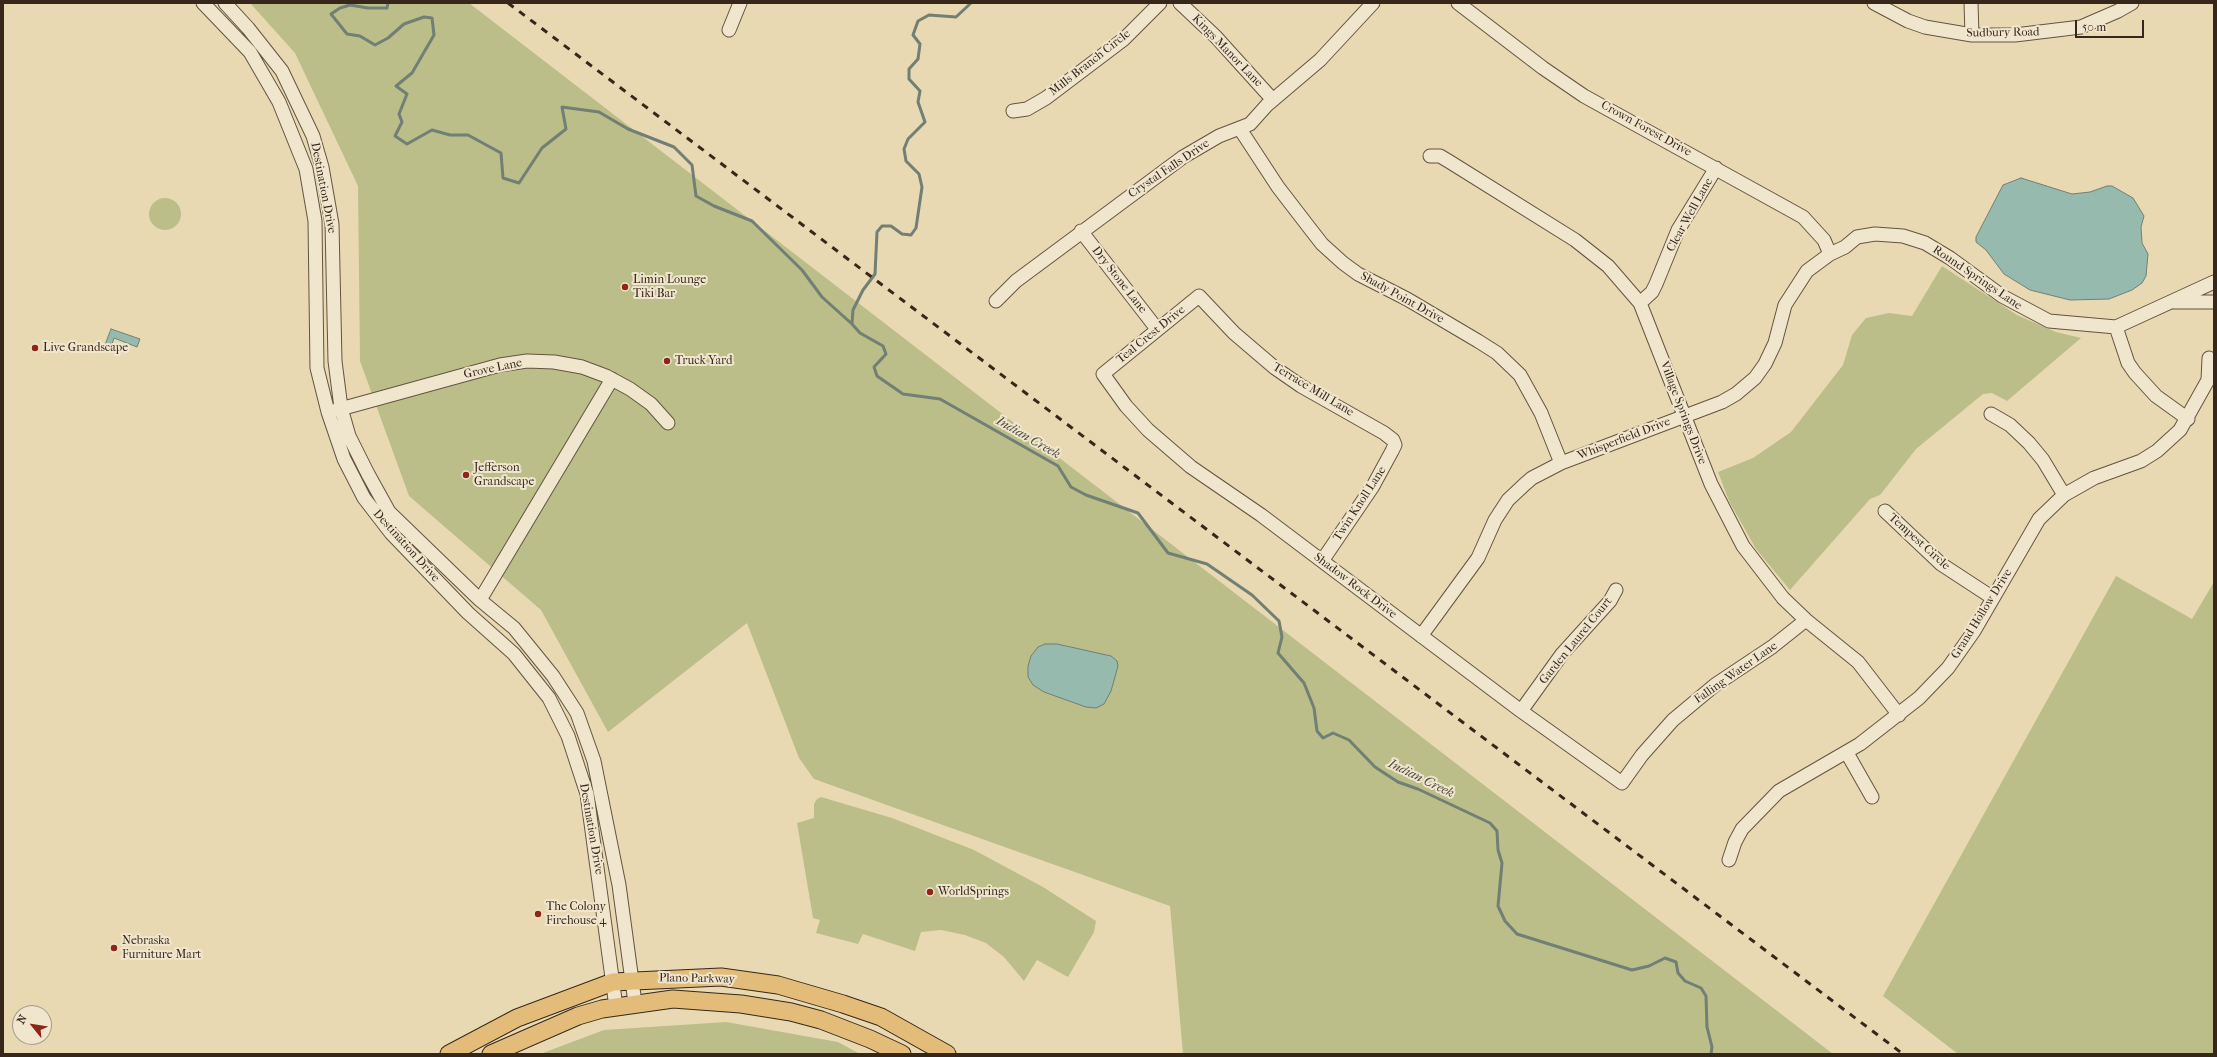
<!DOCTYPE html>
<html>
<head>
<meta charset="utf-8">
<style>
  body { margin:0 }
  #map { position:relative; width:2217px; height:1057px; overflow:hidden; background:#e8d9b3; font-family:"IM FELL French Canon",serif }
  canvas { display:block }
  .frame { position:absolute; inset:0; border:4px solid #37271b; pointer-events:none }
  .north { position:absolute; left:12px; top:1005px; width:40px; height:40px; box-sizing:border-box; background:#f0e6ce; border:1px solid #a69a86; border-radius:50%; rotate:300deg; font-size:11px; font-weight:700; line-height:16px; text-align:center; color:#37271b }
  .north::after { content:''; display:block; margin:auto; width:14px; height:18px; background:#8f2418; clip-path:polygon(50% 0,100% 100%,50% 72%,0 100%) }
  .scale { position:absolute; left:2075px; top:20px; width:69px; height:18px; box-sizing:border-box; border:2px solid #37271b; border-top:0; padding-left:5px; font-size:12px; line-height:14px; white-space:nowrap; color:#37271b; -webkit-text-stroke:3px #f0e6ce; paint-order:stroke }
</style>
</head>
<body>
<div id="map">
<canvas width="2217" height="1057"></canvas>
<div class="frame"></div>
<div class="north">N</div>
<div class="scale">50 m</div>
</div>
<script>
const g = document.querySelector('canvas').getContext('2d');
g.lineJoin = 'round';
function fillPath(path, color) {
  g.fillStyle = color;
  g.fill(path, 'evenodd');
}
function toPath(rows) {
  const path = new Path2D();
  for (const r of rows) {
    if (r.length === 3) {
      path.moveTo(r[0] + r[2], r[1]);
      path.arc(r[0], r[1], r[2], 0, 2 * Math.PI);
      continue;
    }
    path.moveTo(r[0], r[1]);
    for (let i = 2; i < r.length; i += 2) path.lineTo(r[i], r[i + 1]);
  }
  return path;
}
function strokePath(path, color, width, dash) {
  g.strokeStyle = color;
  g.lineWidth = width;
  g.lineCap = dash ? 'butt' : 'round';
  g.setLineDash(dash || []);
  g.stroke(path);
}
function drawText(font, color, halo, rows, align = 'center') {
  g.font = font + ' "IM FELL French Canon",serif';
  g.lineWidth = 4;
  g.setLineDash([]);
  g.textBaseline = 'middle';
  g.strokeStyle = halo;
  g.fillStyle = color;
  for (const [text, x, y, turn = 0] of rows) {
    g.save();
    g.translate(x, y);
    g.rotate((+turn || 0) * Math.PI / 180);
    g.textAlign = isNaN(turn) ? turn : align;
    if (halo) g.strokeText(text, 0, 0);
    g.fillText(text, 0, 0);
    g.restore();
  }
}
fillPath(toPath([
  [250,3,469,3,1833,1054,1183,1054,1170,906,814,779,799,758,747,623,608,732,541,610,409,496,360,361,358,186,295,53],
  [165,214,16],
  [1942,266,2017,315,2056,332,2081,338,2007,401,1992,393,1983,394,1916,449,1880,495,1870,499,1790,590,1756,549,1729,501,1718,472,1753,458,1791,432,1843,365,1852,335,1866,318,1889,313,1912,316],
  [2116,576,2192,619,2214,582,2214,1054,1958,1054,1883,996],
  [821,797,892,818,974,850,1043,887,1096,921,1094,932,1068,977,1037,960,1024,981,1004,957,986,943,965,935,941,930,921,932,915,951,863,934,858,944,816,933,820,920,813,918,797,823,814,818,814,804,817,799],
  [726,1022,838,1042,860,1054,540,1054,604,1030]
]), '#bbbe89');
const water = toPath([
  [2021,178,2072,194,2090,192,2107,186,2112,186,2133,198,2144,216,2141,227,2142,243,2148,254,2146,276,2142,283,2132,290,2109,299,2070,300,2030,290,2004,274,1986,250,1976,242,1976,237,2003,185,2021,178],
  [111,329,140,339,137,347,114,338,111,347,105,345,111,329],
  [1045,644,1057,644,1111,656,1117,661,1118,666,1111,691,1104,704,1096,708,1086,707,1044,692,1033,685,1028,677,1028,666,1031,656,1038,647,1045,644]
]);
fillPath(water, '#97baaf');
strokePath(water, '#717f74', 1);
strokePath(toPath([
  [388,3,387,8,368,8,350,5,340,8,331,14,347,34,360,36,375,45,388,38,404,24,424,17,432,18,434,35,412,73,396,86,407,94,399,114,402,122,395,136,407,144,432,130,450,135,468,135,501,153,503,178,519,183,542,148,566,129,562,107,599,112,628,129,674,147,692,165,696,196,714,206,752,221,802,270,822,297,852,324],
  [971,3,956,17,929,15,918,21,913,35,920,44,918,59,909,69,909,79,920,91,918,102,925,122,908,139,904,149,906,161,919,174,922,187,916,228,911,235,902,234,891,226,882,226,877,232,875,274,863,290,853,310,852,324,860,333,883,346,886,354,874,367,877,376,903,394,940,399,1058,466,1071,487,1086,495,1138,513,1168,553,1207,564,1252,595,1279,621,1282,637,1278,653,1304,683,1314,708,1317,731,1323,738,1333,733,1349,740,1375,767,1398,782,1418,789,1490,823,1497,831,1498,850,1502,863,1498,906,1505,921,1517,934,1632,970,1649,966,1665,958,1676,962,1678,973,1685,981,1701,988,1706,996,1707,1027,1712,1047,1711,1054]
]), '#717f74', 3);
const minor = toPath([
  [203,3,250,52,279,102,306,169,315,221,317,368,328,412,344,459,364,498,391,533,468,613,514,654,549,698,568,736,587,794,616,1007],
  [225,3,248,28,282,71,313,136,322,167,332,224,335,361,341,408,349,436,368,474,389,512,480,600,514,628,553,676,577,713,594,761,619,885,635,1003],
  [1180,3,1216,37,1273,100],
  [1458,3,1543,68,1584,96,1803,217,1824,240,1830,254],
  [1874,3,1908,21,1925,27,1972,35,2015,35,2081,27,2118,11,2132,3],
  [1971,3,1972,35],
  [729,30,740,3],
  [1013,111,1027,109,1046,98,1124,39,1160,3],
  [1240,129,1278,187,1308,226,1322,244,1343,263,1358,274,1407,299,1478,341,1497,353,1520,375,1541,413,1561,463],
  [1430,156,1440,156,1450,162,1575,240,1608,266,1640,303,1711,484,1743,546,1783,598,1806,620,1858,662,1899,715],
  [1081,231,1157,329],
  [996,301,1016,281,1183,157,1219,136,1250,124,1267,105,1320,60,1373,3],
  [2174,302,2214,302],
  [1640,303,1652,292,1656,284,1678,230,1716,168],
  [2116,327,2128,363,2135,373,2156,396,2188,419],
  [333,411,500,365,527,361,554,362,582,367,606,376,630,389,651,404,668,423],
  [1991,414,2010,425,2029,443,2043,460,2064,495],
  [1885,511,1941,564,1993,598],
  [1322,561,1373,486,1392,451,1395,445,1393,440,1384,433,1301,386,1275,368,1234,333,1199,296,1103,374,1126,406,1148,430,1191,467,1261,515,1521,711,1622,783,1642,755,1673,720,1715,685,1772,647,1806,620],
  [480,600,612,379],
  [1421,636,1478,558,1495,520,1508,500,1525,484,1532,478,1561,463,1722,402,1736,394,1755,378,1765,364,1775,343,1785,305,1807,271,1830,254,1845,247,1857,237,1875,234,1903,236,1925,243,1950,258,2002,296,2049,321,2116,327,2214,282],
  [1521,711,1562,654,1610,601,1616,590],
  [1847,753,1872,797],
  [1729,860,1735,842,1742,829,1779,791,1860,744,1919,698,1948,668,1974,631,2039,519,2064,495,2094,478,2141,461,2157,451,2180,430,2208,380,2209,358]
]);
const major = toPath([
  [449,1054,517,1018,613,982,721,977,778,985,843,1004,881,1017,947,1054],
  [491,1054,578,1016,602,1009,673,999,741,1004,791,1012,821,1020,870,1039,902,1054]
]);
strokePath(minor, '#635441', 15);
strokePath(major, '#37271b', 19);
strokePath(minor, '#f0e6ce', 13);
strokePath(major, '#e4bc7a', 17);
strokePath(toPath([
  [508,3,1903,1054]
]), '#37271b', 3, [7, 7]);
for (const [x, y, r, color] of [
  [625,287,4,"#8f2418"],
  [35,348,4,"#8f2418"],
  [667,361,4,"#8f2418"],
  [466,475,4,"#8f2418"],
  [930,892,4,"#8f2418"],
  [538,914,4,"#8f2418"],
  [114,948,4,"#8f2418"]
]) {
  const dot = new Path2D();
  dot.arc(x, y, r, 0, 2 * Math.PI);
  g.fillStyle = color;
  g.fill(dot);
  strokePath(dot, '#f0e6ce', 1.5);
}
drawText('12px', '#37271b', '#f0e6ce', [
  ["Sudbury Road",2003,33,-1],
  ["Kings Manor Lane",1227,51,46],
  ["Mills Branch Circle",1090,63,-38],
  ["Crown Forest Drive",1646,129,29],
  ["Crystal Falls Drive",1169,169,-34],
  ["Destination Drive",323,188,79],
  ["Clear Well Lane",1690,215,-61],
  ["Round Springs Lane",1977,278,34],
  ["Dry Stone Lane",1119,280,52],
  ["Shady Point Drive",1402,298,29],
  ["Teal Crest Drive",1151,335,-39],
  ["Grove Lane",493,369,-12],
  ["Terrace Mill Lane",1313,390,31],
  ["Village Springs Drive",1683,413,69],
  ["Whisperfield Drive",1624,439,-21],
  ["Twin Knoll Lane",1360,504,-57],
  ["Tempest Circle",1919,542,42],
  ["Destination Drive",406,546,48],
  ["Shadow Rock Drive",1355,586,37],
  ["Grand Hollow Drive",1982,614,-58],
  ["Garden Laurel Court",1576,641,-51],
  ["Falling Water Lane",1736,673,-35],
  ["Destination Drive",591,829,80],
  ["Plano Parkway",697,979,1]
]);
drawText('12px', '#37271b', '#f0e6ce', [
  ["Limin Lounge",633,280],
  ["Tiki Bar",633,294],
  ["Live Grandscape",43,348],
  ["Truck Yard",675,361],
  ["Jefferson",474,468],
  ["Grandscape",474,482],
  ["WorldSprings",938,892],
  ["The Colony",546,907],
  ["Firehouse 4",546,921],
  ["Nebraska",122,941],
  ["Furniture Mart",122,955]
], 'left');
drawText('italic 13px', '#4f4c40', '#f0e6ce', [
  ["Indian Creek",1028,438,30],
  ["Indian Creek",1421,779,26]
]);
</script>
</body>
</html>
